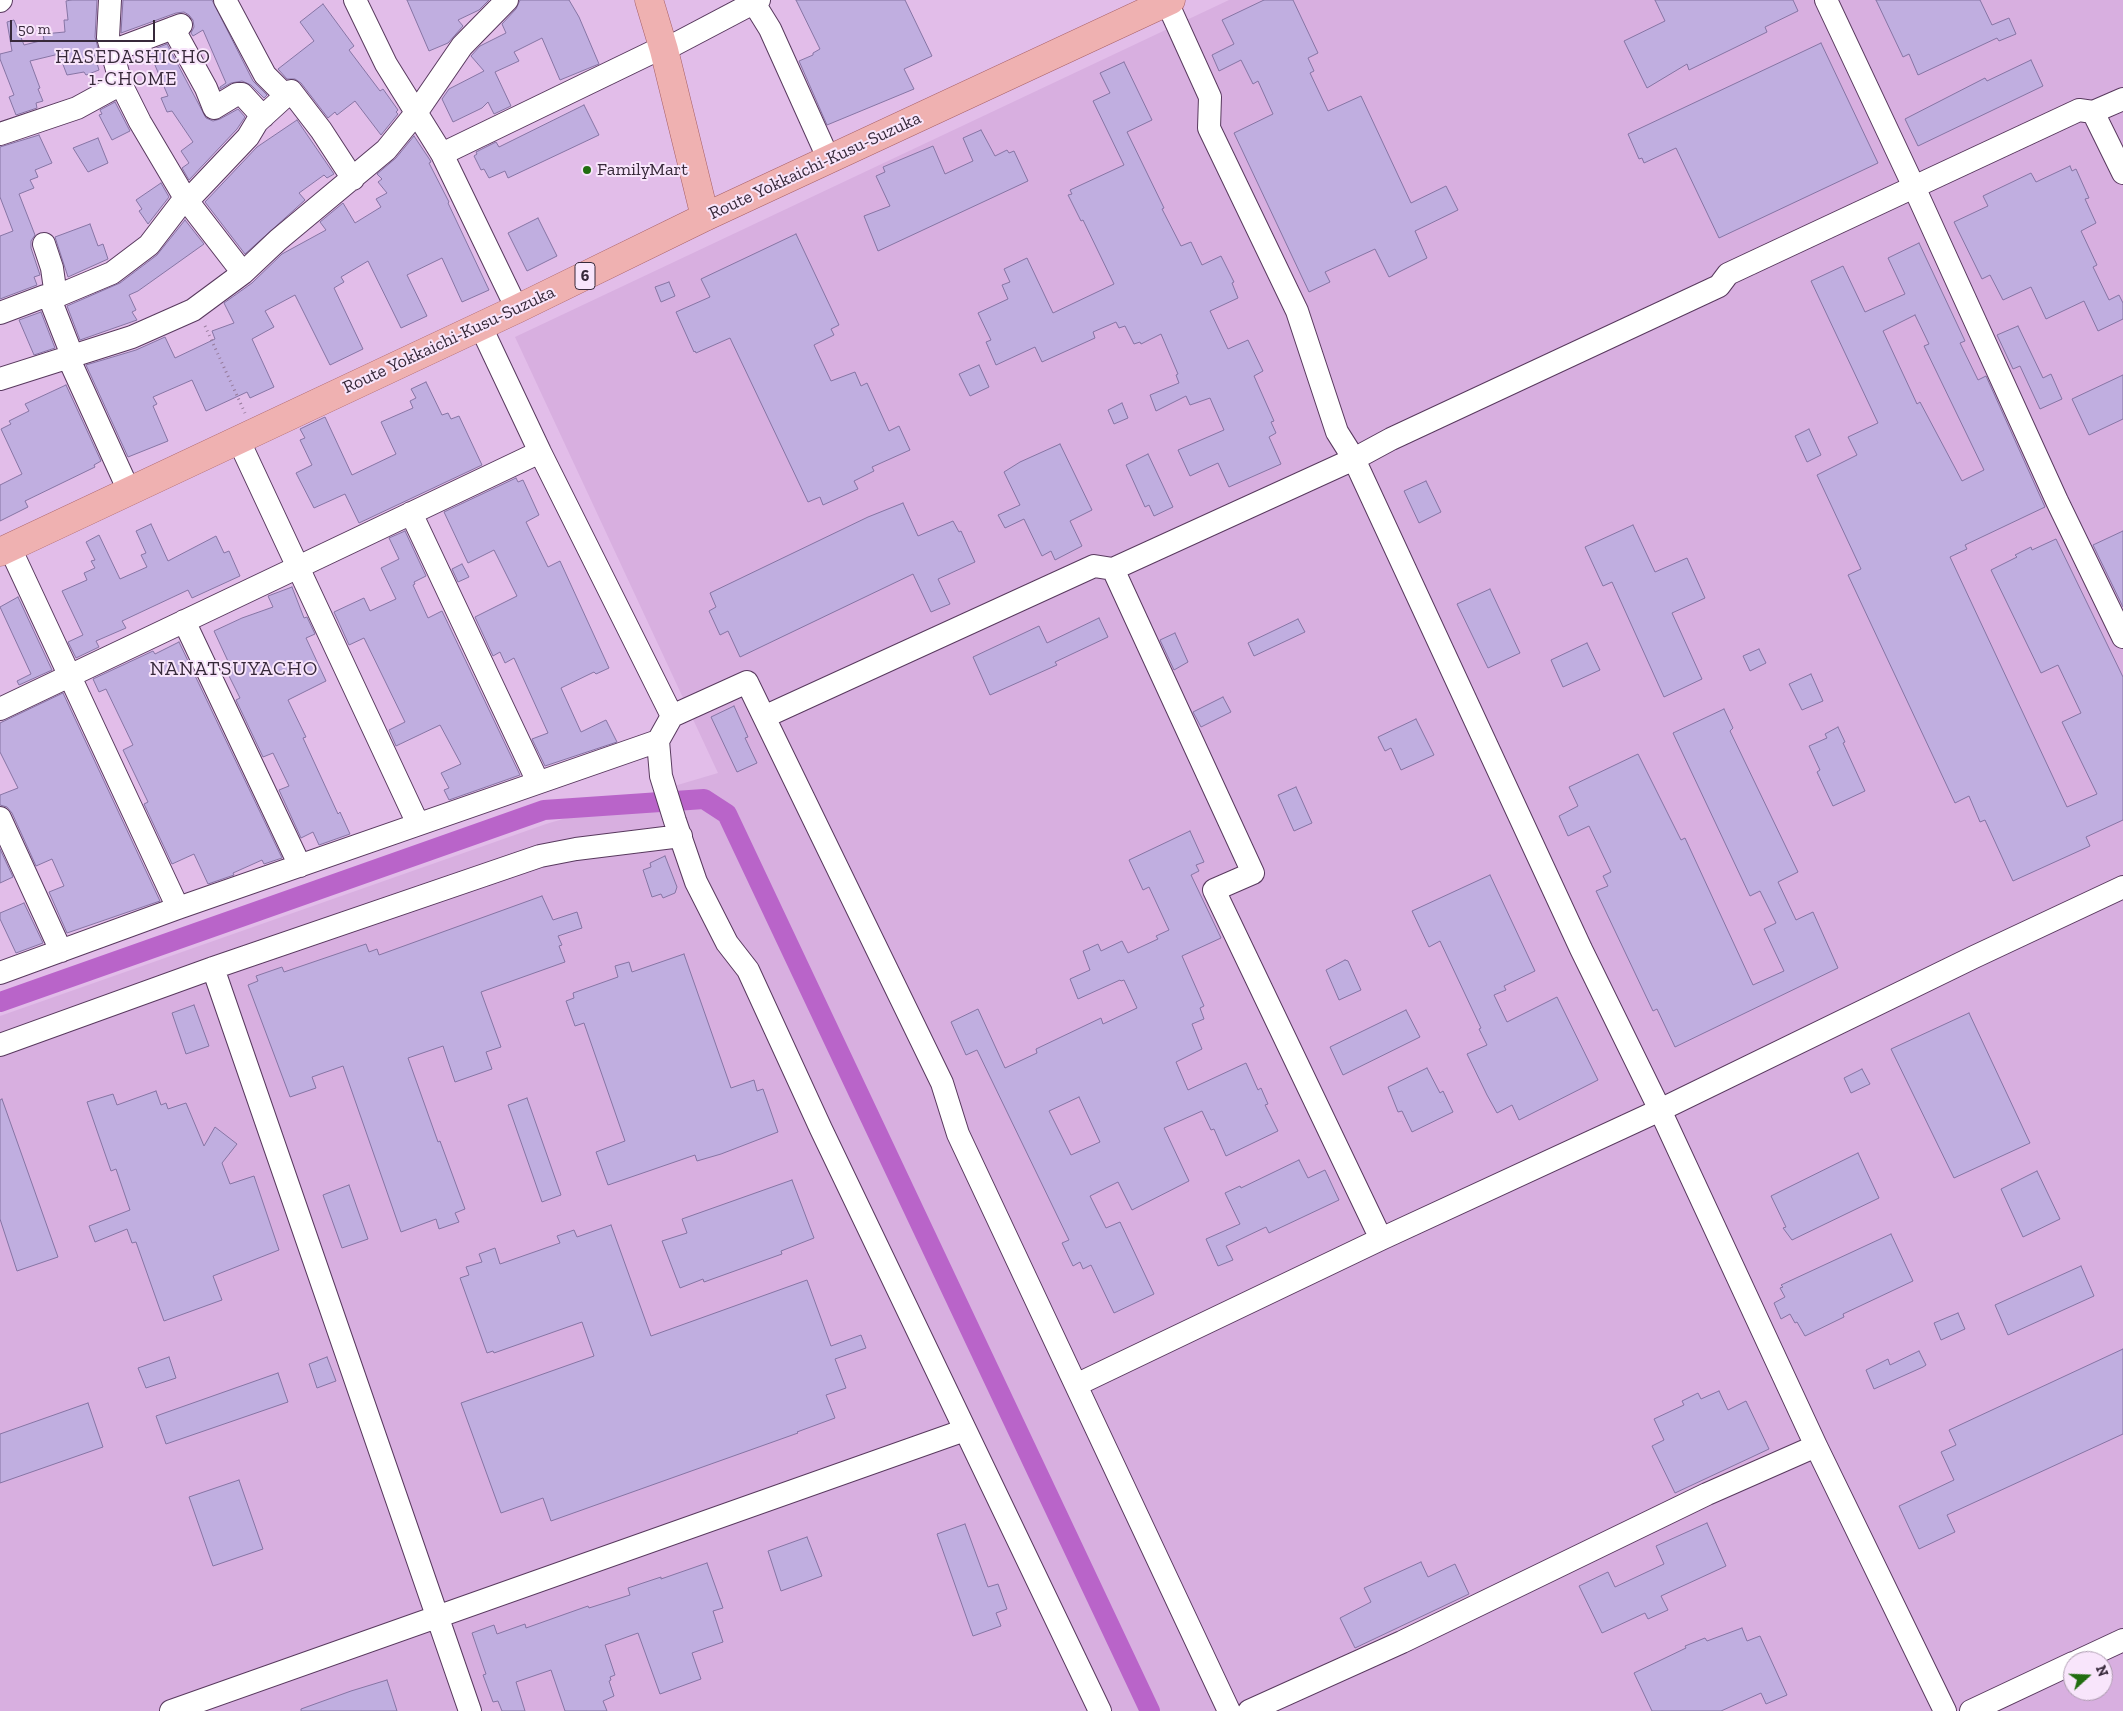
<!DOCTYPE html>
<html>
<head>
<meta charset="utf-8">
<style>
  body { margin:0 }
  #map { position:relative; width:2123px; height:1711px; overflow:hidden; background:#e2bde9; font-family:"Zilla Slab",serif }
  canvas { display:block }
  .north { position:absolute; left:2063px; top:1651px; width:50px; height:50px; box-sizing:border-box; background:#f8e5fb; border:1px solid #ab9aae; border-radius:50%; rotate:70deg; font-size:14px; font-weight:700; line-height:20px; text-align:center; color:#37293a }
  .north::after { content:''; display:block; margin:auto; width:18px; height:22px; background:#216d10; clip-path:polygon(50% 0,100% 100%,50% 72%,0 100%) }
  .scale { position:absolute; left:10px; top:20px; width:145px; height:22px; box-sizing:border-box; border:2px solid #37293a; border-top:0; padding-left:6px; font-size:15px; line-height:18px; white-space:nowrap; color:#37293a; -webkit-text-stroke:4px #f8e5fb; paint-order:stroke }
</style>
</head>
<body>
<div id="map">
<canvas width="2123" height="1711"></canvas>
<div class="north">N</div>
<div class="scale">50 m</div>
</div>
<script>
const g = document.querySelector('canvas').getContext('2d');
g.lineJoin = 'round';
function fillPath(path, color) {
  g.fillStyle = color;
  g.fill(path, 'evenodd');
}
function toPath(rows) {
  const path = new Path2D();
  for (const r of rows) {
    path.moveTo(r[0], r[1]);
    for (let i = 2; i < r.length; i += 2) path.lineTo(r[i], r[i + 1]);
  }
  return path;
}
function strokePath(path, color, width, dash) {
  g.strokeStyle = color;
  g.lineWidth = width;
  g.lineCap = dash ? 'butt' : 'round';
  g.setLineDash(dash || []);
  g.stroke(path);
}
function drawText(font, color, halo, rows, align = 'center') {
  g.font = font + ' "Zilla Slab",serif';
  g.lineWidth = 4;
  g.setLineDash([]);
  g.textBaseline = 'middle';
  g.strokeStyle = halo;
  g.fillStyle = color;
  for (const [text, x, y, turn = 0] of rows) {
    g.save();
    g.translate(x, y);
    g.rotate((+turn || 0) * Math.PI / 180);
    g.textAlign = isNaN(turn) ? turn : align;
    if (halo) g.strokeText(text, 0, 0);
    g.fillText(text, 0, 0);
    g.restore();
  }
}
fillPath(toPath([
  [1229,0,2123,0,2123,1711,0,1711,0,1016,546,824,718,773,515,337],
  [2073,1661,2103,1661,2103,1691,2073,1691]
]), '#d8afe0');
strokePath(toPath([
  [0,1002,544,810,704,799,727,814,1150,1711]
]), '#b964c9', 20);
const building = toPath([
  [71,0,97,0,95,37,98,48,93,50,99,70,86,75,84,72,67,75,59,54,30,61,40,88,38,89,43,101,36,103,37,108,16,115,9,97,14,95,0,59,0,54,12,51,7,22,14,20,24,45,44,40,43,34,65,32,64,20,68,20,66,1,71,0],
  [123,0,212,0,253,81,267,95,264,98,251,85,242,81,231,83,220,89,220,87,226,83,203,30,193,36,191,33,194,27,193,20,189,15,184,12,176,13,121,33,123,0],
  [407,0,489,0,479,10,458,20,463,26,448,43,429,51,407,0],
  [520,0,569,0,579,17,599,64,560,80,542,38,514,52,519,61,495,72,511,106,494,114,488,102,482,108,453,122,442,99,449,89,484,71,471,56,480,46,506,33,502,24,516,9,520,0],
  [796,0,905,0,932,56,904,69,914,89,827,125,799,61,813,55,813,53,820,49,796,0],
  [1264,0,1293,0,1318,53,1308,58,1314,71,1310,73,1328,111,1361,96,1411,203,1446,186,1458,210,1415,231,1427,258,1389,277,1375,249,1325,272,1330,282,1309,292,1234,133,1273,114,1258,81,1253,84,1241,60,1219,71,1212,55,1234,44,1222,20,1264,0],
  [1655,0,1793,0,1798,11,1765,27,1767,32,1689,70,1687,64,1647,88,1624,41,1665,21,1655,0],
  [1876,0,1980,0,1992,25,2009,18,2016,34,1999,41,1997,38,1918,75,1909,54,1903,57,1876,0],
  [323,4,354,46,349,50,380,91,383,89,398,110,396,112,398,114,381,135,355,101,337,115,335,112,328,118,301,83,295,79,287,79,278,69,314,41,300,22,323,4],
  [1821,43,1878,163,1719,238,1676,148,1644,163,1642,158,1639,159,1628,134,1821,43],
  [167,44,206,118,213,121,220,119,238,109,245,117,237,129,189,180,182,168,189,163,181,151,193,142,172,111,167,112,161,98,168,96,149,51,167,44],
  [2031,60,2043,86,1918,146,1905,119,1985,78,1987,81,2031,60],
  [1124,62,1152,120,1127,132,1164,208,1162,209,1181,246,1191,242,1202,265,1221,256,1234,282,1232,283,1238,298,1210,311,1228,349,1248,340,1263,371,1254,376,1274,421,1271,422,1276,433,1269,437,1281,464,1229,487,1218,463,1190,476,1178,450,1224,430,1210,398,1190,405,1186,396,1156,411,1150,395,1179,383,1176,375,1178,374,1161,334,1141,344,1140,342,1134,344,1125,326,1119,328,1116,322,1093,332,1095,338,1042,362,1035,347,996,365,986,342,991,340,978,313,1008,299,1002,285,1010,282,1004,269,1027,258,1053,313,1114,284,1083,220,1081,221,1068,195,1072,194,1070,190,1124,165,1093,101,1110,93,1100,73,1124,62],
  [115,102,130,131,112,140,99,115,102,114,100,110,115,102],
  [584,105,599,135,508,178,505,171,489,178,484,169,481,170,474,156,477,154,476,152,496,142,499,147,584,105],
  [297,120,334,174,327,178,324,175,299,193,305,200,245,254,205,202,257,147,297,120],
  [981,130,995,156,1007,150,1009,153,1014,151,1028,181,878,251,864,216,890,206,876,176,885,172,883,167,933,146,945,174,973,161,963,138,981,130],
  [39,135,52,163,35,170,38,177,30,180,34,188,19,194,35,235,31,241,31,248,40,275,34,277,37,285,0,299,0,236,13,231,0,197,0,147,39,135],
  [414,136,430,160,431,162,429,163,449,202,448,203,489,290,462,302,442,258,407,275,427,316,401,328,368,261,341,277,344,282,334,288,363,349,330,365,295,295,265,311,274,327,252,339,274,387,250,398,247,392,206,411,192,380,153,397,157,404,153,406,168,441,128,457,86,365,136,350,165,337,175,358,215,339,212,331,234,323,224,303,252,283,282,254,326,230,320,222,343,203,355,223,381,207,376,199,387,193,378,182,382,179,377,174,396,158,414,136],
  [98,138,108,163,88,172,73,148,98,138],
  [2070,166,2072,171,2076,169,2089,198,2085,199,2096,223,2081,231,2097,265,2093,267,2109,300,2119,295,2123,303,2123,319,2098,331,2084,301,2046,319,2031,287,2003,300,1990,275,1982,279,1954,222,1988,206,1983,196,2031,173,2036,182,2070,166],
  [161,183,169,197,148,224,139,211,142,209,136,200,161,183],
  [538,218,557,256,527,271,508,233,538,218],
  [185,220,204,244,138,291,129,295,136,310,132,312,137,320,80,340,67,306,120,283,157,255,185,220],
  [90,224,98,246,103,244,108,259,68,277,55,237,90,224],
  [796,234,839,325,831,329,834,335,814,345,831,381,855,372,861,386,867,383,889,431,899,426,910,450,872,467,874,471,854,481,858,489,823,505,820,497,808,502,730,338,696,353,695,351,694,352,676,312,710,297,701,279,796,234],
  [1919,243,1965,341,1960,343,1978,380,1986,376,2045,507,1965,545,1967,549,1950,557,2067,807,2097,794,2062,722,2081,713,2058,665,2041,673,1991,570,2017,557,2015,555,2031,547,2032,550,2056,539,2123,677,2123,820,2086,837,2090,846,2013,881,1985,820,1980,822,1969,796,1955,803,1848,575,1861,569,1817,475,1857,455,1848,437,1878,423,1811,281,1843,266,1865,312,1905,294,1888,258,1919,243],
  [1915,315,1929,344,1924,346,1984,470,1962,481,1920,402,1917,404,1883,331,1915,315],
  [669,282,675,296,661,302,655,287,669,282],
  [41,312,55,348,34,355,19,320,41,312],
  [2018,326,2043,378,2051,374,2062,399,2040,409,2020,366,2013,369,1997,335,2018,326],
  [979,365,989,387,970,396,959,374,979,365],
  [2123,375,2123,419,2089,435,2072,399,2123,375],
  [426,382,442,415,448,413,451,419,459,416,482,465,359,523,345,494,314,508,296,473,312,465,300,440,305,438,300,429,325,417,352,475,396,454,381,422,413,408,410,401,416,398,411,389,426,382],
  [66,385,101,461,94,465,95,467,25,501,28,507,0,521,0,485,22,474,1,429,11,424,9,421,29,411,25,404,66,385],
  [1122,403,1128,418,1114,424,1108,410,1122,403],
  [1809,429,1821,455,1807,462,1795,436,1809,429],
  [1060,444,1092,510,1070,521,1082,546,1055,560,1051,551,1042,556,1024,519,1005,528,998,515,1020,505,1004,472,1020,462,1060,444],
  [1148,454,1173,507,1154,516,1149,505,1145,507,1126,465,1148,454],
  [516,478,518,482,523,480,539,515,526,522,548,567,560,561,609,668,596,674,594,672,561,688,581,732,606,720,617,742,545,766,532,739,548,733,514,658,505,663,500,652,493,656,475,617,517,596,494,550,468,563,444,512,516,478],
  [1426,481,1441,512,1419,523,1404,491,1426,481],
  [903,503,918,536,953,521,959,532,961,531,975,562,938,579,950,604,931,612,913,574,740,657,728,631,720,635,709,611,716,607,710,593,868,517,903,503],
  [151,524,168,561,216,536,224,553,229,551,240,576,192,598,188,590,122,621,126,628,96,641,99,647,76,658,68,642,83,635,62,591,87,580,84,573,95,568,91,561,95,560,86,542,99,535,120,579,147,567,141,555,146,553,136,531,151,524],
  [1633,525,1655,572,1687,558,1705,598,1672,613,1702,679,1664,697,1612,582,1603,586,1585,547,1633,525],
  [405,531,426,576,414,582,415,584,413,585,428,618,442,611,520,775,449,800,444,790,449,788,441,773,461,764,440,725,396,746,389,730,405,722,364,638,349,645,334,612,364,598,370,611,396,599,381,568,399,559,389,538,405,531],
  [2123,531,2123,607,2093,545,2123,531],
  [462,564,469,577,458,582,452,569,462,564],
  [292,587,304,618,307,617,315,634,306,638,326,681,288,700,306,737,303,738,338,814,340,812,350,834,319,845,313,832,301,838,279,790,289,786,273,753,263,757,236,700,240,698,228,674,233,672,214,631,242,618,273,607,268,596,292,587],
  [1490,589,1520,653,1488,668,1457,604,1490,589],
  [18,597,52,670,19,685,17,681,31,674,0,607,18,597],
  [1099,618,1108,637,1055,662,1057,665,990,695,973,657,1039,626,1047,643,1099,618],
  [1298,619,1305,632,1254,656,1248,643,1298,619],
  [1175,633,1188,662,1174,670,1160,640,1175,633],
  [179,642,282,858,264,864,262,860,233,873,234,875,208,884,194,854,172,864,144,804,148,802,123,750,133,745,106,689,99,692,93,679,153,651,155,654,179,642],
  [1587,643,1600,670,1563,687,1551,660,1587,643],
  [1759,649,1766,663,1750,671,1743,656,1759,649],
  [1811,674,1823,701,1802,710,1789,684,1811,674],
  [63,693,160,901,67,933,49,892,64,886,52,859,36,866,12,813,7,807,0,805,0,795,18,788,0,752,0,723,63,693],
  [1223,697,1231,712,1201,727,1193,712,1223,697],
  [734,706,748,737,745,738,757,763,737,772,711,717,734,706],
  [1724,709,1733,728,1730,731,1798,872,1778,882,1796,920,1813,912,1838,968,1675,1047,1657,1009,1653,1011,1596,891,1608,886,1603,876,1611,872,1589,826,1568,836,1559,816,1578,806,1569,787,1638,754,1681,840,1685,838,1753,985,1784,971,1764,929,1776,923,1760,891,1750,896,1673,733,1724,709],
  [1416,719,1434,755,1401,770,1391,748,1385,751,1378,737,1416,719],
  [1838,727,1845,742,1843,743,1865,791,1833,806,1817,772,1820,770,1809,746,1827,738,1825,734,1838,727],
  [1296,787,1312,823,1294,831,1278,795,1296,787],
  [1190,831,1204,862,1196,865,1199,871,1191,875,1221,938,1182,956,1204,1006,1200,1008,1204,1019,1192,1024,1202,1049,1176,1062,1188,1090,1246,1063,1258,1090,1261,1088,1268,1104,1265,1105,1278,1131,1226,1156,1214,1129,1211,1130,1202,1111,1164,1128,1189,1181,1132,1210,1118,1182,1090,1196,1106,1228,1120,1222,1154,1294,1114,1313,1091,1265,1083,1269,1080,1262,1073,1266,1062,1243,1069,1240,977,1050,966,1055,951,1022,978,1009,1005,1068,1037,1053,1036,1049,1101,1018,1103,1024,1137,1008,1124,980,1121,981,1120,980,1078,999,1070,979,1090,970,1083,951,1098,944,1101,951,1122,941,1128,953,1158,939,1156,936,1169,930,1149,887,1143,890,1129,860,1190,831],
  [1079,1097,1100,1142,1071,1155,1049,1111,1079,1097],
  [0,849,13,877,0,883,0,849],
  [665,856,677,887,675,893,663,898,661,894,652,897,643,870,651,867,650,863,665,856],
  [1490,875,1535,971,1504,986,1506,990,1494,995,1507,1022,1557,997,1598,1080,1519,1120,1512,1105,1497,1113,1487,1095,1467,1054,1487,1045,1479,1029,1481,1028,1440,941,1429,947,1412,911,1490,875],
  [542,896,553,920,577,912,582,928,558,936,562,945,559,946,565,962,481,992,501,1047,486,1052,492,1069,455,1082,443,1046,408,1058,438,1142,440,1141,465,1209,455,1213,459,1222,439,1229,436,1219,401,1232,343,1066,312,1077,316,1088,290,1097,248,985,258,981,256,976,282,967,284,972,366,944,369,952,377,949,379,955,542,896],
  [24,903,43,943,16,953,0,919,0,913,24,903],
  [684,954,731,1088,754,1080,757,1091,763,1089,778,1132,721,1154,697,1161,695,1155,608,1185,596,1152,625,1141,584,1023,575,1026,566,1001,574,998,573,993,618,977,615,966,629,962,632,972,684,954],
  [1345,960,1348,961,1361,990,1339,1000,1326,970,1345,960],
  [194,1005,209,1046,186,1054,172,1013,194,1005],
  [1406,1010,1420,1037,1343,1075,1330,1047,1406,1010],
  [1969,1013,2030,1143,1954,1178,1891,1049,1969,1013],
  [1427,1068,1440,1093,1443,1091,1453,1112,1412,1132,1402,1111,1398,1112,1388,1087,1427,1068],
  [1862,1069,1870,1084,1851,1093,1844,1078,1862,1069],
  [156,1091,161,1105,166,1103,168,1109,186,1103,204,1146,215,1127,237,1144,222,1163,230,1184,254,1176,279,1250,213,1276,222,1300,164,1321,136,1242,132,1243,127,1229,95,1242,89,1226,130,1210,116,1169,111,1171,87,1102,113,1094,117,1105,156,1091],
  [527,1098,561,1195,542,1202,508,1105,527,1098],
  [2,1099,58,1257,17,1271,0,1219,0,1100,2,1099],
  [1858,1153,1879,1198,1792,1240,1783,1228,1786,1227,1771,1196,1858,1153],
  [1299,1160,1308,1178,1325,1170,1339,1200,1269,1233,1266,1227,1226,1246,1233,1260,1218,1266,1206,1239,1240,1224,1225,1193,1240,1186,1241,1188,1299,1160],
  [2037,1171,2060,1219,2023,1237,2001,1189,2037,1171],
  [792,1180,814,1238,781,1251,782,1254,704,1282,703,1279,680,1288,662,1241,687,1233,682,1219,792,1180],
  [349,1185,368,1239,342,1248,323,1195,349,1185],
  [611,1225,651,1336,807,1280,831,1346,861,1335,866,1348,835,1359,846,1388,826,1395,835,1418,797,1432,798,1433,551,1521,543,1498,501,1513,461,1403,594,1356,582,1322,494,1353,493,1351,487,1353,460,1278,469,1275,466,1267,482,1262,479,1254,495,1248,500,1264,560,1243,557,1236,574,1230,577,1237,611,1225],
  [1891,1234,1913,1281,1843,1314,1844,1317,1805,1336,1797,1322,1795,1323,1790,1314,1781,1319,1774,1303,1785,1297,1780,1288,1783,1287,1781,1285,1891,1234],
  [2081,1266,2094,1296,2008,1335,1995,1305,2081,1266],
  [1958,1313,1965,1329,1941,1340,1934,1323,1958,1313],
  [2123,1349,2123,1434,1947,1515,1955,1532,1919,1549,1899,1506,1954,1480,1941,1452,1956,1445,1949,1430,2123,1349],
  [1919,1351,1926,1365,1923,1367,1874,1389,1866,1370,1888,1359,1890,1365,1919,1351],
  [169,1357,176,1378,146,1388,138,1368,169,1357],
  [327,1357,336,1381,317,1388,309,1364,327,1357],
  [278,1373,288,1402,166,1444,156,1416,278,1373],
  [1719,1391,1728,1410,1746,1401,1769,1449,1675,1493,1652,1446,1664,1440,1654,1419,1684,1405,1682,1401,1698,1393,1701,1399,1719,1391],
  [88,1403,103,1447,0,1483,0,1434,88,1403],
  [239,1480,263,1549,213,1566,189,1497,239,1480],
  [1707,1523,1726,1566,1661,1596,1668,1610,1648,1619,1645,1613,1602,1633,1579,1586,1608,1572,1615,1587,1664,1564,1656,1546,1707,1523],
  [965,1524,988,1587,998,1584,1007,1609,996,1613,1001,1626,973,1636,937,1534,965,1524],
  [807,1537,822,1576,781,1591,768,1551,807,1537],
  [1421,1562,1428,1577,1455,1564,1469,1594,1355,1648,1340,1618,1371,1602,1364,1588,1421,1562],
  [707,1563,723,1608,713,1611,723,1642,692,1653,701,1679,660,1694,638,1633,605,1645,615,1675,610,1677,611,1680,609,1681,614,1696,603,1701,607,1711,565,1711,551,1670,516,1682,525,1711,502,1711,498,1701,493,1702,483,1675,486,1674,472,1633,494,1625,497,1634,525,1624,526,1628,588,1606,589,1608,630,1595,628,1588,661,1577,661,1579,707,1563],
  [1742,1628,1747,1641,1760,1636,1787,1695,1766,1704,1761,1693,1721,1711,1652,1711,1634,1673,1686,1648,1685,1646,1705,1638,1707,1641,1742,1628],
  [387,1680,397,1711,301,1711,301,1709,351,1691,387,1680]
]);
fillPath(building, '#c0aee0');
strokePath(building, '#8675a4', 1);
const minor = toPath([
  [110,0,108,37,121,84,140,122,185,198,243,273],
  [225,0,265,75,286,96],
  [355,0,386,64,442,154,517,309],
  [752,0,770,29,829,160],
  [1166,0,1210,97,1209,128,1297,311,1337,432,1354,459,1581,949,1660,1110,1816,1446,1945,1711],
  [1826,0,1914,187,2057,501,2123,637],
  [0,1,1,0],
  [173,28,206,88,214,108,237,94,242,94,263,117],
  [664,50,759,0],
  [112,51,181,25],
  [2093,112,2123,173],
  [0,134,77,108,121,84],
  [442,154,663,47],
  [44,244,52,268,56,296],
  [50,299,112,273,149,245,185,198,194,194,248,137,257,122,291,91,321,130,353,179],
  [0,313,45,296,50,299,72,355],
  [480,325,540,452,672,716],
  [68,357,129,491],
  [0,379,132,337,193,310,216,293,243,273,278,240,386,150,416,113,462,46,507,0],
  [238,439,418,824],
  [411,513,538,782],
  [10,548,178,908],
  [1113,569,1253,873,1214,890,1381,1239],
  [184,621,300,866],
  [0,709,540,452],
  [764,717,1094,566,1113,569,1354,459,1391,439,1719,286,1728,274,1914,187,2079,110,2093,112,2123,99],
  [0,818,61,951],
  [213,968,470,1711],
  [0,973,178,908,658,741],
  [0,1045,213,968,540,856,576,849,681,836],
  [1076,1385,1381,1239,1660,1110,1974,957,2123,887],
  [2078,1661,2123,1640],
  [171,1711,965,1430],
  [1100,1711,821,1129,748,970,727,943,696,882,675,821,661,776,658,741,672,716,747,682,942,1083,958,1134,1229,1711],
  [1249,1711,1402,1642,1707,1494,1816,1446],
  [1971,1711,2073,1663]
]);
const major = toPath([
  [649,0,664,50,705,217],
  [0,552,517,309,705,217,1171,0]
]);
strokePath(minor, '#58395e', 24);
strokePath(major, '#a76066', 29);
strokePath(toPath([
  [205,326,245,413]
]), '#957a9a', 3, [1, 4]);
strokePath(minor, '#fff', 22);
strokePath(major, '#efb1b1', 28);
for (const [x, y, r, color] of [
  [587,170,5,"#216d10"]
]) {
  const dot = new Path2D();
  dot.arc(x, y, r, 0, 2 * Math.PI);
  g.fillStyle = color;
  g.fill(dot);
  strokePath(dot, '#f8e5fb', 2);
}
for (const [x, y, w] of [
  [585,276,20]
]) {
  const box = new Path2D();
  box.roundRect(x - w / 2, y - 13.5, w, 27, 4);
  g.fillStyle = '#f8e5fb';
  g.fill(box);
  strokePath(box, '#37293a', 1);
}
drawText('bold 16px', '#37293a', null, [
  ["6",585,276]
]);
drawText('18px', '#37293a', '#f8e5fb', [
  ["Route Yokkaichi-Kusu-Suzuka",815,166,-25],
  ["Route Yokkaichi-Kusu-Suzuka",449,340,-25]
]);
drawText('18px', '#37293a', '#f8e5fb', [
  ["FamilyMart",597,170]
], 'left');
g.letterSpacing = '1px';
drawText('19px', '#37293a', '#f8e5fb', [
  ["HASEDASHICHO",133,58],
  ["1-CHOME",133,80]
]);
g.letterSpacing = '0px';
g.letterSpacing = '1px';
drawText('20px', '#37293a', '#f8e5fb', [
  ["NANATSUYACHO",234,669]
]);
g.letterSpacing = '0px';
</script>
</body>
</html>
